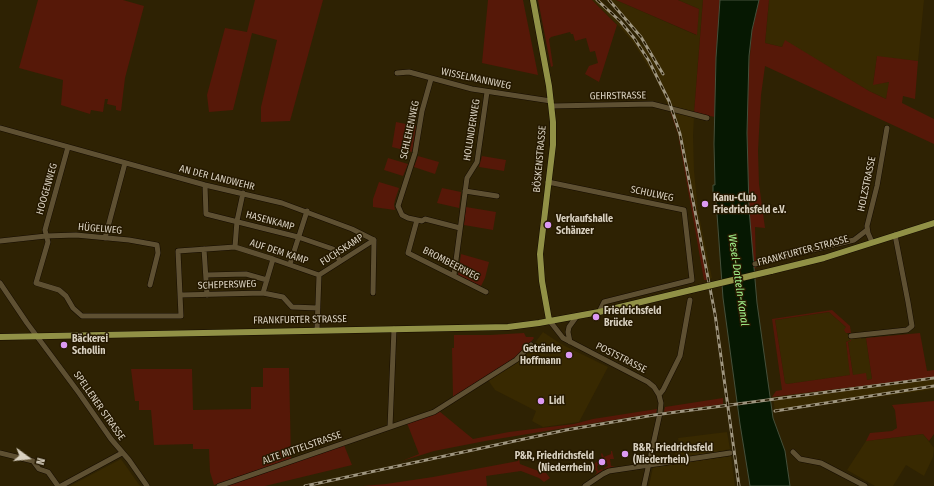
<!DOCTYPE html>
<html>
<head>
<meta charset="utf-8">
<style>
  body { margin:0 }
  #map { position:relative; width:934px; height:486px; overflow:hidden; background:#2e2203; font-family:"Fira Sans Condensed",sans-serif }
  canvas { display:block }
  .north { position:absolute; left:8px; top:438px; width:40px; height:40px; -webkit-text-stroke:3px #251900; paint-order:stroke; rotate:105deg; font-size:11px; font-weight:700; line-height:16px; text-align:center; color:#d9d1c0 }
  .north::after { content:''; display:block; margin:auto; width:14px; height:18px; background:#d9d1c0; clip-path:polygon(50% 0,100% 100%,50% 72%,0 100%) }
</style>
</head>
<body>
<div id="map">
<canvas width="934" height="486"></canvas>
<div class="north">N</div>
</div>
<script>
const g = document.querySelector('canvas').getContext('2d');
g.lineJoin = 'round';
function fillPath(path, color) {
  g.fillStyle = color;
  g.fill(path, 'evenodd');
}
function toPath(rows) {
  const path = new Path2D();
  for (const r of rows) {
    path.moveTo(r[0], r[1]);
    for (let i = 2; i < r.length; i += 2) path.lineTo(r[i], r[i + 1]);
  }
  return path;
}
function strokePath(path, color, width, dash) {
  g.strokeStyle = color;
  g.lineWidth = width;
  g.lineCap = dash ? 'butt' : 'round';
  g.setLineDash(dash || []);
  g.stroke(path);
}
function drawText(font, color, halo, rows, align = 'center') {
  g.font = font + ' "Fira Sans Condensed",sans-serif';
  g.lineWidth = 3;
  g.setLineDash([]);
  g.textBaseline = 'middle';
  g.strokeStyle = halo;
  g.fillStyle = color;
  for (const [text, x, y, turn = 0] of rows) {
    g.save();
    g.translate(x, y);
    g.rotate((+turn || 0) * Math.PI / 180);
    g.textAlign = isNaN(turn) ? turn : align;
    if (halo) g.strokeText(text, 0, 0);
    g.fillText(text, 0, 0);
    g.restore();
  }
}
fillPath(toPath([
  [592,0,601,0,644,47,645,46,632,28,606,0,616,0,696,35,699,9,678,0,703,0,695,100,693,135,694,171,698,211,712,278,707,280,684,158,673,115,670,110,656,79,633,42,619,26],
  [769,0,924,0,918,61,877,57,873,84,890,82,886,99,869,91,785,41,782,47,765,43],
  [829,312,846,327,847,334,860,332,861,339,866,338,872,379,867,380,853,375,848,342,851,340,846,342,851,375,787,384,785,383,775,320],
  [543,332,561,344,608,367,579,422,543,427,532,421,536,411,495,390,488,380,524,357],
  [934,377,934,389,775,412,773,397],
  [727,432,730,449,700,456,674,460,676,458,674,447,679,444,678,438],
  [923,434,934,448,933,457,924,476,906,465,893,486,875,486,847,470,866,441],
  [731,456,735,486,649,486,653,467],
  [121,459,140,486,70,486]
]), '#382901');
fillPath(toPath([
  [38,0,123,0,144,6,125,78,121,111,116,110,116,106,107,104,108,99,105,99,103,112,91,110,90,114,61,105,63,80,19,68],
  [255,0,323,0,290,121,261,122,261,107,277,40,252,33,233,110,209,112,207,95,225,28,247,32],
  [488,0,523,0,538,75,482,63],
  [538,0,592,0,617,25,599,82,585,74,589,66,598,63,595,51,590,52,586,38,575,41,573,34,571,34,570,32,551,37,549,39,553,66,551,67],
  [616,0,678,0,699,9,697,35],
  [703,0,720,0,716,58,715,117,694,113],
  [759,0,769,0,765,43,782,47,785,40,869,91,886,99,889,82,873,85,877,56,918,61,915,99,903,96,902,103,934,119,934,144,765,66,761,95,758,151,759,184,765,228,755,227,756,268,753,269,749,209,747,133,748,82,752,30],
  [670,110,673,115,684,158,707,280,704,280,682,156,678,135],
  [396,122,416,126,412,152,392,147],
  [418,156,439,162,435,174,414,167],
  [482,156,506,160,504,171,479,167],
  [388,158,408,164,403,176,384,170],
  [379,182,399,188,395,200,394,205,395,210,373,207,373,199],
  [442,188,461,192,459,208,437,203],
  [466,207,496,212,493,230,464,225],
  [461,254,489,262,485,278,481,286,458,275],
  [832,310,850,326,851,333,846,333,844,330,846,327,829,312,775,320,785,383,787,384,850,375,846,342,851,340,851,341,848,342,853,375,866,373,867,380,872,379,866,338,920,333,927,371,934,370,934,377,772,397,776,391,782,390,772,319],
  [524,333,526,337,533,337,534,338,521,354,453,397,452,348,454,348,454,335,490,335],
  [263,368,289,368,291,459,214,485,210,472,209,449,193,449,193,444,154,445,151,410,139,410,139,401,135,401,131,369,192,369,193,410,251,409,251,387,263,387],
  [723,398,723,404,664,412,665,407],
  [934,401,934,434,929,441,923,434,866,441,870,433,892,431,897,428,895,410,892,405],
  [657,409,656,413,485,441,434,451,402,461,419,454,407,423,439,411,473,439,509,432,574,424,593,419],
  [344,445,352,465,265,486,224,486],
  [611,451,612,451,614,459,610,459,611,466,615,466,605,469,604,468,608,466,606,461,597,466,598,471,602,469,603,470,595,475,597,472,594,468,591,470,587,464,588,464,591,466,602,458,601,454,602,453,604,457,611,454],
  [519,459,520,464,541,472,546,473,550,478,544,482,539,478,521,471,486,476,487,486,363,486,386,484,433,477,518,461]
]), '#561808');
const water = toPath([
  [720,0,759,0,752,30,749,56,747,133,749,209,757,303,773,418,785,451,790,486,750,486,740,424,723,298,716,200,713,200,713,185,715,185,714,144,716,58,720,0]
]);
fillPath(water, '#061802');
strokePath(water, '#45503b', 1);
const minor = toPath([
  [397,73,409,72,472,89,551,101],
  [431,79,422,111,415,153,398,206,402,215,408,218,422,221,425,219,460,228],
  [552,106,652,104,707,118],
  [0,128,205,185,282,203,352,229,374,240,373,293],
  [68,147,45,230,48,242,36,283,59,290,66,296,73,308,82,316,181,316,178,251,235,247,273,259,319,275,317,330],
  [548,182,684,210,692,280,604,302,599,312],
  [205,185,206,214,298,237,333,249,340,261],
  [465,191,497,196],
  [417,220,408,253,486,292],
  [105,238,125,163],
  [0,241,46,236,76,235,129,240,157,245,158,253,150,285],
  [872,242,868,233,867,226,877,186,887,128],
  [235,247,237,221,243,193],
  [204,249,207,295],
  [290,264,307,211],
  [755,264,854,240,867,230],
  [206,275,246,274,267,280],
  [319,275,374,240],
  [454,275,467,178,477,162,487,92],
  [0,283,27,323,79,393,111,439,129,460,147,486],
  [263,293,283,297,292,307,318,308],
  [181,295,263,293,273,259],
  [549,320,563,338,648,382,654,387,659,395,661,403,660,413,644,486],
  [851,336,907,330,912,326,908,302,895,235],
  [570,342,568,332,569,327,577,316],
  [659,395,663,390,680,356,690,300],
  [390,427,394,329],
  [793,452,800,459,821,463,865,486],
  [0,453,33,461,39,469,48,472,58,486],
  [61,486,122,453],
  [219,486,434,412,516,360,531,345],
  [585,486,603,474,609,471,730,453]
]);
const major = toPath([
  [533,0,549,86,553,122,553,145,540,254,542,281,549,320],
  [771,271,824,258,934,223],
  [0,337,508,327,539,323,599,312,691,290]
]);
strokePath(minor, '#150c00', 6);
strokePath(major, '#150c00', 7);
strokePath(minor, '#5e5032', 5);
strokePath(major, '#919146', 6);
const rail = toPath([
  [597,0,620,21,634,38,649,61,669,101,680,134,715,314,739,486],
  [609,0,641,37,663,74],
  [775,411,934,386],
  [305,486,566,430,654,415,934,378]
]);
strokePath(rail, '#9f9680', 3);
strokePath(rail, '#251900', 1.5, [4.5]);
const majorBridge = toPath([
  [691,290,771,271]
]);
strokePath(majorBridge, '#150c00', 7, []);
strokePath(majorBridge, '#919146', 6);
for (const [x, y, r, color] of [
  [705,204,4,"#dc99f4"],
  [548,225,4,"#dc99f4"],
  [596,317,4,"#dc99f4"],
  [64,345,4,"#dc99f4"],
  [569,355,4,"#dc99f4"],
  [541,401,4,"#dc99f4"],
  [625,454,4,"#dc99f4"],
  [602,462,4,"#dc99f4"]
]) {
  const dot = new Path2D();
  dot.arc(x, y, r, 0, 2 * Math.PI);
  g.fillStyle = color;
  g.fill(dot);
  strokePath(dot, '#251900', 1.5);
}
drawText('10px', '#d9d1c0', '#251900', [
  ["WISSELMANNWEG",476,79,12],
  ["GEHRSTRASSE",618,96,-1],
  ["SCHLEHENWEG",410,130,-78],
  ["HOLUNDERWEG",472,130,-81],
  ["BÖSKENSTRASSE",540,159,-85],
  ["AN DER LANDWEHR",217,178,14],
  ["HOLZSTRASSE",867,184,-78],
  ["HOOGENWEG",47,189,-74],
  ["SCHULWEG",652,194,12],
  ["HASENKAMP",270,221,15],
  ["HÜGELWEG",100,229,5],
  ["FUCHSKAMP",342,250,-33],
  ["FRANKFURTER STRASSE",803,251,-15],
  ["AUF DEM KAMP",279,252,18],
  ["BROMBEERWEG",451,264,27],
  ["SCHEPERSWEG",227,285,-2],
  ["FRANKFURTER STRASSE",300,320,-1],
  ["POSTSTRASSE",621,358,27],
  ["SPELLENER STRASSE",99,406,55],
  ["ALTE MITTELSTRASSE",302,448,-19]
]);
drawText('bold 10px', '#d9d1c0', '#251900', [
  ["Kanu-Club",713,198],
  ["Friedrichsfeld e.V.",713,210],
  ["Verkaufshalle",556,219],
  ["Schänzer",556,231],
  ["Friedrichsfeld",604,311],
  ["Brücke",604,323],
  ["Bäckerei",72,339],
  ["Schollin",72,351],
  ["Getränke",561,349,"right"],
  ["Hoffmann",561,361,"right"],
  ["Lidl",549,401],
  ["B&R, Friedrichsfeld",633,448],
  ["(Niederrhein)",633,460],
  ["P&R, Friedrichsfeld",594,456,"right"],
  ["(Niederrhein)",594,468,"right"]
], 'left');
drawText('italic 11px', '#a1f28b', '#251900', [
  ["Wesel-Datteln-Kanal",738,280,82]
]);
</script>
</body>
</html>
